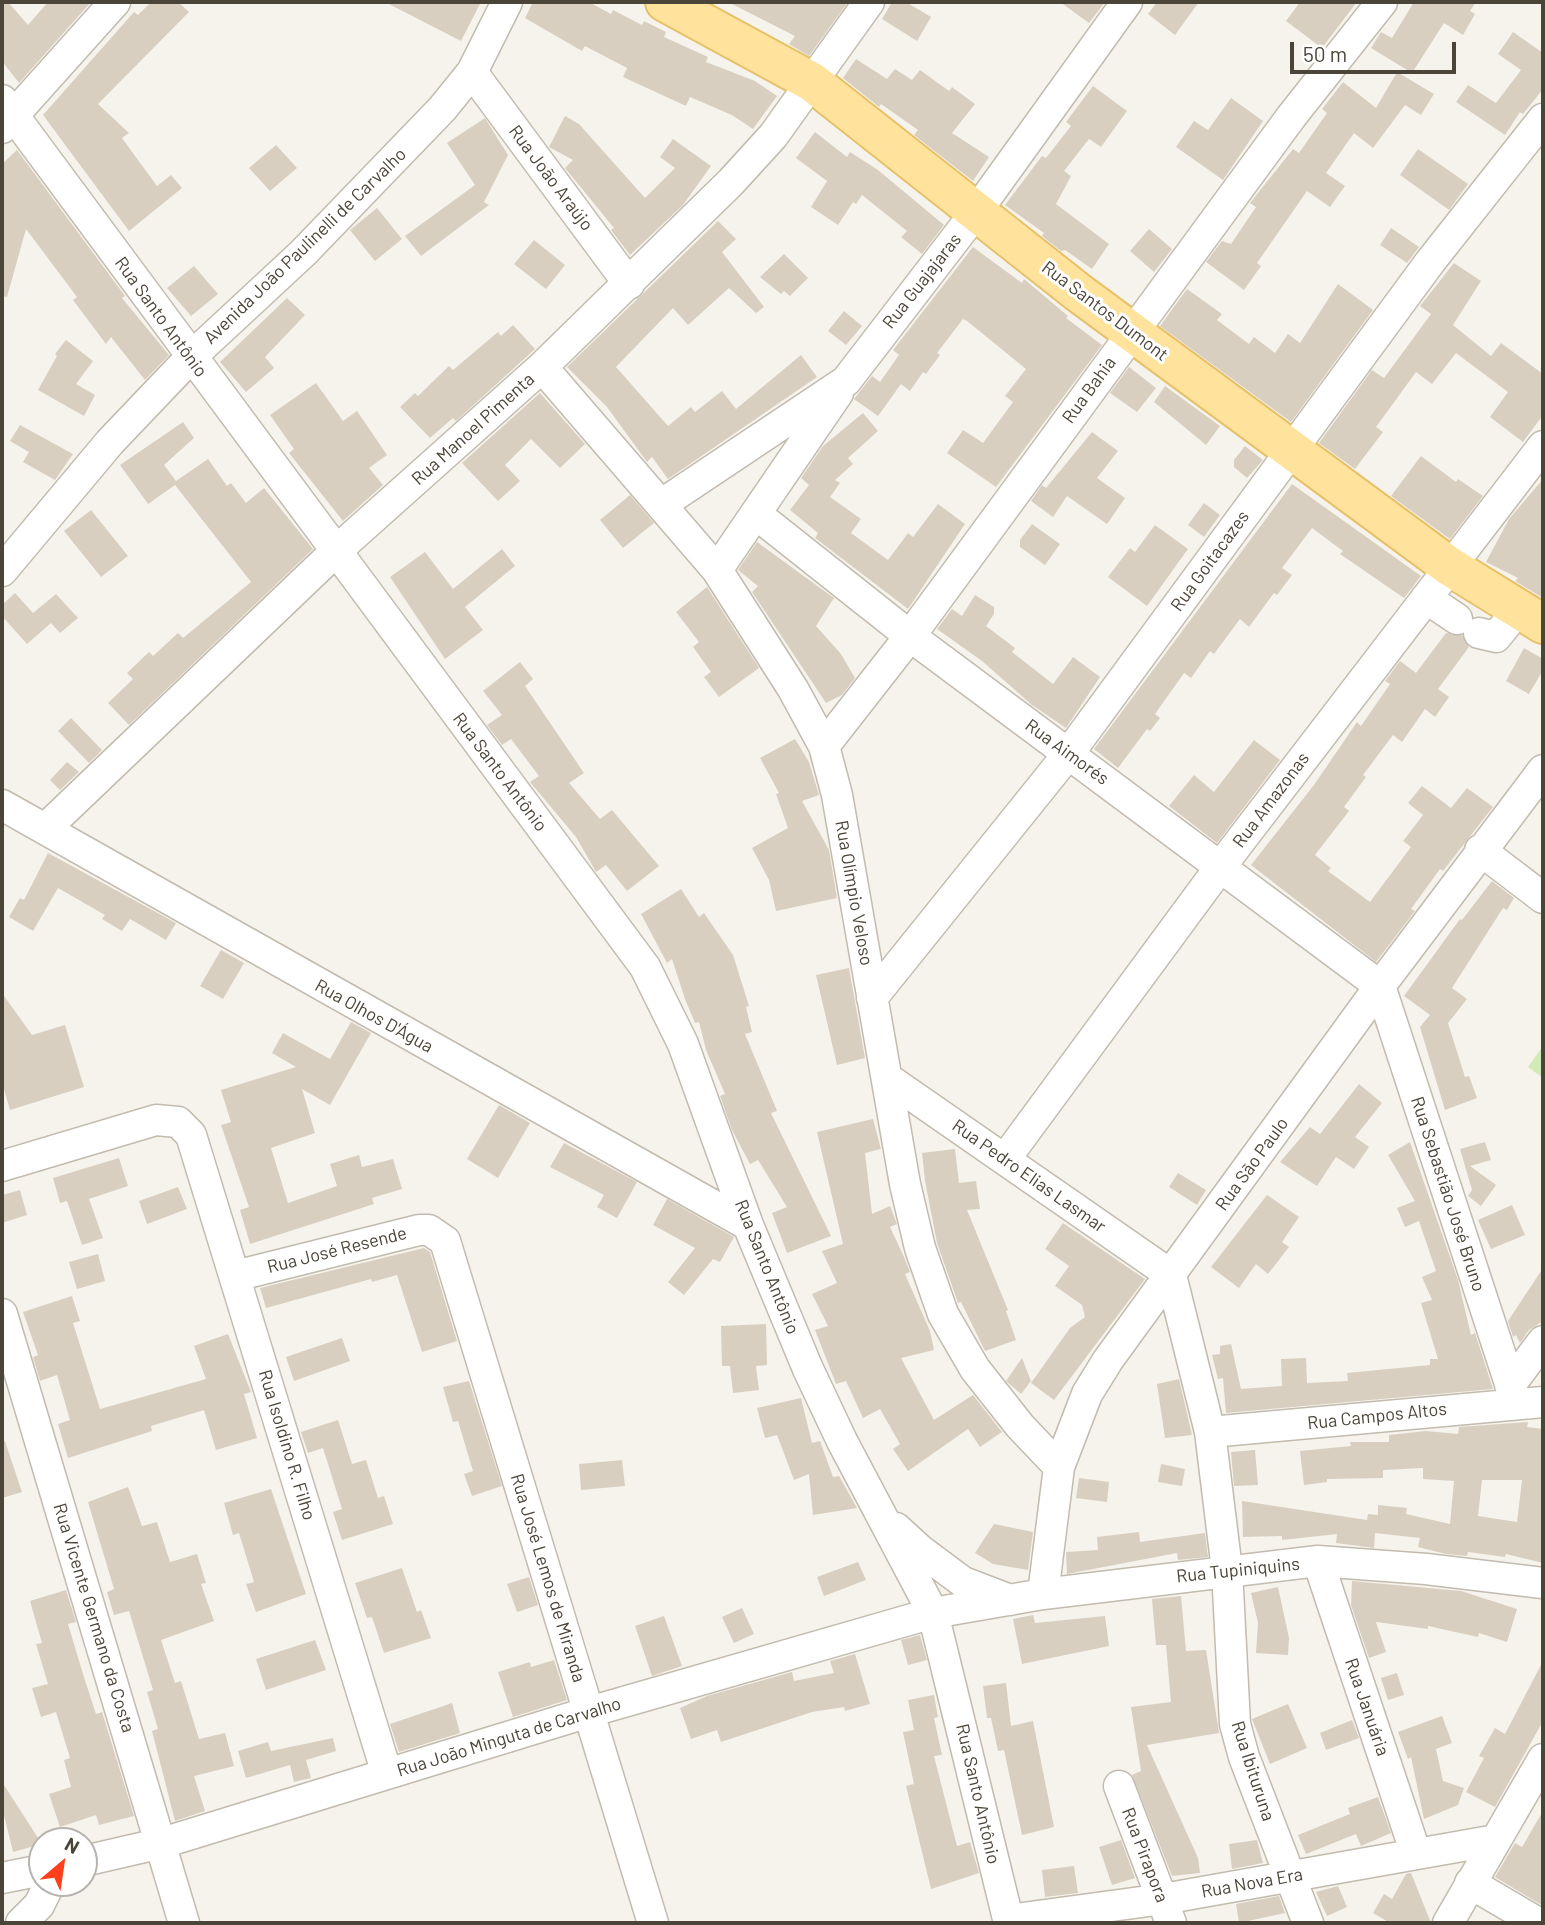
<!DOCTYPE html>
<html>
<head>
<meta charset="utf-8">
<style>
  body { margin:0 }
  #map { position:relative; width:1545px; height:1925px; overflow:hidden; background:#f6f3ec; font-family:Barlow,sans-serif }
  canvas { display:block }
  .frame { position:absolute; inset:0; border:4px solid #4b4439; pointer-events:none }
  .north { position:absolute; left:28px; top:1827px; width:70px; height:70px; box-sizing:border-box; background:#fff; border:2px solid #b7b4b0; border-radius:50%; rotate:29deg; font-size:19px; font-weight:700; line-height:28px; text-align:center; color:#4b4439 }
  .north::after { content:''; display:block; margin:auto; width:24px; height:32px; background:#fc3f1d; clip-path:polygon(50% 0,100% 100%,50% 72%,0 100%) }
  .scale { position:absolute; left:1290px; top:42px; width:166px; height:32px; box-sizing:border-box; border:4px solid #4b4439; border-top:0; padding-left:9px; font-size:21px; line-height:24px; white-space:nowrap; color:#4b4439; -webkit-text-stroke:5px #fff; paint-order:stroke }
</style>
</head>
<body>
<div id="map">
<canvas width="1545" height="1925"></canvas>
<div class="frame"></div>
<div class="north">N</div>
<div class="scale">50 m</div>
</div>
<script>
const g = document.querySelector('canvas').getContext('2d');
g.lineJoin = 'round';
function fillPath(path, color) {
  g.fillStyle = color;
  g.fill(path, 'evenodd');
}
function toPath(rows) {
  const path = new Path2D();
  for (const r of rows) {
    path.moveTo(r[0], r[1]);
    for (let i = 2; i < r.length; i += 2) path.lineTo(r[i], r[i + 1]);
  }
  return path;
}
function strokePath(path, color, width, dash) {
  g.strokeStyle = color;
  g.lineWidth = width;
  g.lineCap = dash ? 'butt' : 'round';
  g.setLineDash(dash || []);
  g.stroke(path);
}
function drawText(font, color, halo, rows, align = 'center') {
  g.font = font + ' Barlow,sans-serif';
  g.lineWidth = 6;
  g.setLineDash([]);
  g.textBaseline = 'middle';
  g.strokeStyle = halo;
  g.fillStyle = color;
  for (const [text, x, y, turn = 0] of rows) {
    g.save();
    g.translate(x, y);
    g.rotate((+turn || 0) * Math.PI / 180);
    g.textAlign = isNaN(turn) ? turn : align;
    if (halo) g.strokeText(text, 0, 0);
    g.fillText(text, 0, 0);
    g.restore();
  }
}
fillPath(toPath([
  [1543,1046,1543,1078,1528,1067]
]), '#d2eab5');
fillPath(toPath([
  [2,2,8,2,28,25,48,2,91,2,19,83,2,61],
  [151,2,178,2,189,12,98,104,129,133,122,138,157,186,171,175,182,188,129,231,43,115,134,12,138,15],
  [385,2,481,2,461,41],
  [533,2,589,2,611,14,613,10,642,25,644,21,666,32,664,37,708,57,706,62,755,81,777,96,753,129,732,115,690,97,686,106,623,77,627,68,585,46,582,51,525,18],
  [728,2,848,2,809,56,789,44,795,36],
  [892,2,906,2,931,17,917,41,882,19],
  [1060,2,1105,2,1089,23],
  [1157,2,1199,2,1175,35,1148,14],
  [1300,2,1357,2,1322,48,1286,21],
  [1414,2,1476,2,1470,11,1475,14,1463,35,1444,23,1412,73,1371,48,1381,32,1392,38],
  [1513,32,1543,53,1543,89,1523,114,1520,112,1505,135,1456,102,1468,85,1496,103,1521,70,1498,54],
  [856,59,887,79,895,69,912,80,920,70,949,91,952,87,975,104,952,133,989,157,973,181,914,135,918,130,881,104,879,107,843,78],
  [1397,72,1434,94,1421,115,1405,105,1373,148,1354,133,1326,173,1345,186,1330,207,1307,191,1257,263,1261,266,1244,290,1206,262,1222,241,1231,244,1256,207,1250,203,1293,149,1299,153,1327,113,1322,109,1343,82,1376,108],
  [1093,86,1127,111,1101,147,1089,139,1064,171,1071,176,1056,204,1109,244,1092,269,1065,250,1061,251,1042,236,1044,233,1005,205,1042,156,1046,158,1071,126,1066,122],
  [1231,98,1263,121,1223,180,1176,147,1194,121,1208,130],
  [565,116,579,124,645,198,675,168,660,157,673,139,711,166,683,205,630,255,611,230,614,228,565,168,573,160,549,147],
  [485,118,508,155,484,202,489,205,421,256,405,236,475,185,447,143],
  [815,132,847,157,850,152,878,170,944,225,922,254,901,237,907,231,862,195,856,204,853,202,838,225,811,207,827,181,796,158],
  [276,145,297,168,270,191,249,168],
  [1418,149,1468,184,1449,210,1400,175],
  [17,150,125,296,122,298,169,355,145,380,111,337,106,344,73,300,77,297,26,229,7,297,2,296,2,164],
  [377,208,402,239,375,261,350,230],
  [718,221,736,239,722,252,764,307,756,313,729,288,688,325,673,308,616,367,668,426,691,407,695,412,722,391,736,409,801,355,817,377,668,479,652,457,647,462,607,407,567,367],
  [1391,228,1419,247,1407,263,1380,245],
  [1149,229,1172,249,1154,272,1130,251],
  [534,240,565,265,546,289,514,264],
  [973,247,1022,283,1024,279,1068,316,1066,318,1102,345,996,487,947,453,963,430,983,443,1013,402,1005,396,1026,369,967,321,963,319,937,353,940,355,926,374,923,372,910,391,901,384,878,416,854,399,872,376,880,382,899,355,893,350],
  [784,254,808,278,790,296,784,291,781,294,760,277],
  [1454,263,1481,281,1453,325,1491,356,1501,343,1543,374,1543,415,1523,442,1490,417,1508,392,1456,353,1432,384,1416,372,1376,427,1383,432,1355,469,1319,443,1372,370,1384,378,1431,314,1420,306],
  [194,266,218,294,191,316,167,288],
  [1338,284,1373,310,1291,422,1160,326,1187,289,1222,314,1217,320,1249,344,1254,337,1275,353,1288,334,1300,343],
  [287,298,305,315,265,357,274,368,246,392,220,362],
  [844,311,862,326,846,345,828,331],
  [513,325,535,349,456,421,453,418,430,438,400,407,415,393,418,396,449,366,453,370,498,332,501,336],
  [66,340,93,361,76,384,95,395,84,416,38,390,57,356,55,354],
  [1129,367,1156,388,1137,412,1110,393],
  [316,383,343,421,357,411,387,455,369,468,383,485,343,521,289,453,294,449,270,415],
  [1165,386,1220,426,1206,445,1154,402],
  [540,393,585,444,560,468,531,439,505,465,520,481,498,501,462,463],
  [863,413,878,431,848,458,853,464,835,480,840,483,830,497,861,519,851,533,888,560,908,533,913,537,938,504,965,524,908,609,815,538,818,533,790,510,809,485,801,478,823,446],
  [183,422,194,438,164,465,176,481,208,459,227,486,231,483,246,503,264,488,313,549,129,725,108,703,133,679,127,673,149,652,153,656,178,633,183,638,251,582,175,485,148,504,120,465],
  [20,425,73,454,55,480,23,462,29,452,10,441],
  [1092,432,1118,451,1097,478,1125,498,1107,524,1067,496,1053,517,1031,501,1042,485,1046,488],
  [1245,446,1263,460,1247,478,1234,467,1234,460],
  [1421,456,1456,482,1458,479,1483,496,1450,539,1391,496],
  [1543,479,1543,598,1515,581,1518,578,1486,562,1509,519],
  [1292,484,1421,576,1404,598,1340,554,1343,551,1312,528,1282,568,1292,575,1277,595,1274,593,1249,627,1240,619,1214,654,1210,651,1191,678,1184,673,1155,714,1160,718,1150,731,1147,729,1118,768,1094,749],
  [630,495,654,523,623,548,600,520],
  [1204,503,1220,515,1204,537,1188,525],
  [91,510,128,556,101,577,64,531],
  [1032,524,1060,544,1045,565,1020,547,1020,540],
  [1155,525,1188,549,1147,606,1108,577,1130,548,1135,552],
  [757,542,834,598,816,626,841,654,855,678,842,695,826,703,752,592,758,586,738,570],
  [502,549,515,566,465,607,483,630,445,659,390,577,425,552,453,589],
  [707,587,759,668,719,697,704,677,711,672,693,647,699,642,676,612],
  [15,593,33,613,56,594,78,618,60,633,51,623,27,644,2,616,2,605],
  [975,595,994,607,994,614,986,626,1015,648,1012,652,1053,684,1073,657,1100,677,1066,728,1032,705,982,661,937,629,952,609,962,616],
  [1446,633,1462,635,1469,647,1438,689,1449,697,1435,717,1425,709,1402,742,1393,735,1363,775,1366,777,1344,807,1349,811,1315,855,1331,868,1328,871,1370,902,1411,847,1403,841,1423,815,1408,803,1422,786,1451,808,1467,788,1493,807,1443,871,1440,869,1411,909,1415,911,1376,962,1251,865,1314,785,1357,722,1361,726,1390,684,1385,681,1400,661,1416,673],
  [1524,648,1543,659,1543,670,1529,694,1506,681],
  [520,662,533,679,525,686,584,773,569,783,600,819,612,810,659,866,627,891,606,865,596,872,576,837,530,782,539,776,511,739,502,745,487,725,502,715,483,691],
  [71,718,102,750,89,763,58,731],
  [795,739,809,762,819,795,802,801,829,850,837,898,776,911,769,880,752,848,788,828,776,794,779,793,760,758],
  [1254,740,1280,760,1217,843,1169,806,1194,775,1214,792],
  [67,762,79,772,60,790,50,780],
  [48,853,176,923,166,940,130,919,122,931,102,919,105,915,58,888,33,931,9,917,20,898,24,900],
  [1492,881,1514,898,1507,910,1503,908,1452,988,1467,999,1448,1023,1465,1077,1469,1076,1477,1098,1445,1110,1420,1027,1430,1015,1404,996,1460,919,1462,920],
  [681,889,699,917,704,913,733,955,749,1006,746,1007,752,1032,745,1034,777,1111,771,1113,831,1236,787,1253,772,1213,787,1207,758,1160,750,1164,732,1130,720,1096,725,1094,706,1050,699,1022,695,1023,685,999,672,959,667,963,641,914],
  [221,950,244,963,223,999,200,986],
  [849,968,865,1058,837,1065,816,975],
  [2,993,32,1035,65,1025,84,1087,10,1110,2,1082],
  [351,1022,371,1033,330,1105,302,1089,315,1133,271,1148,288,1203,337,1186,330,1164,359,1155,362,1167,393,1159,402,1189,372,1198,374,1204,250,1244,240,1210,249,1207,221,1125,231,1122,221,1090,296,1067,272,1053,283,1033,330,1059],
  [1359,1084,1382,1103,1355,1137,1369,1147,1354,1169,1336,1157,1317,1186,1280,1162,1310,1127,1320,1134],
  [499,1105,530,1123,498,1178,467,1159],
  [873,1119,881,1149,865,1153,872,1214,890,1206,897,1224,890,1227,904,1257,910,1272,905,1274,930,1331,934,1350,901,1358,934,1420,973,1395,1002,1432,980,1447,968,1429,908,1471,893,1449,900,1444,880,1409,863,1418,846,1381,836,1384,815,1330,828,1326,812,1294,837,1283,822,1251,843,1244,817,1132],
  [1410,1142,1458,1280,1471,1335,1475,1333,1493,1389,1226,1413,1223,1378,1218,1379,1212,1355,1220,1354,1220,1346,1231,1344,1241,1389,1282,1386,1281,1359,1306,1358,1307,1383,1348,1381,1347,1373,1430,1365,1430,1359,1438,1359,1421,1303,1432,1300,1422,1277,1436,1271,1419,1221,1405,1227,1397,1208,1415,1201,1388,1155],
  [1485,1142,1491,1160,1470,1166,1496,1185,1481,1206,1468,1196,1472,1190,1460,1149],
  [564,1143,637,1182,617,1218,597,1207,604,1195,550,1167],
  [955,1149,959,1183,976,1181,980,1209,967,1210,1008,1310,1006,1311,1016,1340,985,1351,961,1302,958,1303,937,1243,925,1181,922,1153],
  [119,1158,128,1186,89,1199,103,1238,82,1245,67,1201,60,1203,53,1178],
  [1178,1173,1206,1190,1197,1205,1169,1187],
  [178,1187,187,1209,147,1224,139,1201],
  [20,1190,27,1215,2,1223,2,1195],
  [1267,1195,1299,1217,1282,1242,1289,1247,1268,1274,1256,1264,1239,1288,1211,1267],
  [667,1199,734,1237,720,1262,713,1259,684,1295,668,1282,695,1248,653,1225],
  [1512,1205,1525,1235,1491,1249,1478,1220],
  [1063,1223,1145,1279,1054,1400,1031,1383,1070,1328,1085,1317,1082,1305,1055,1286,1069,1266,1045,1249],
  [424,1248,430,1252,457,1341,422,1352,397,1275,372,1282,371,1279,266,1308,260,1288],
  [98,1254,105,1281,77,1289,69,1262],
  [1543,1268,1543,1321,1529,1330,1520,1343,1516,1335,1513,1337,1508,1321],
  [72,1296,80,1321,73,1323,100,1409,206,1379,194,1346,228,1334,251,1392,244,1394,257,1438,216,1450,204,1410,151,1426,152,1431,68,1458,58,1424,70,1420,57,1375,40,1381,33,1357,38,1355,23,1312],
  [766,1324,767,1365,756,1366,759,1390,733,1393,730,1366,722,1366,721,1326],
  [342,1338,350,1361,294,1381,286,1357],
  [1022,1358,1031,1381,1021,1394,1006,1381],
  [1179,1379,1192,1435,1165,1438,1157,1384],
  [469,1381,502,1486,472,1496,464,1474,473,1471,458,1421,453,1422,443,1387],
  [801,1398,812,1443,820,1441,833,1477,839,1476,857,1508,813,1515,809,1474,794,1480,777,1435,765,1438,757,1408],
  [338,1420,352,1464,366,1460,378,1498,384,1496,393,1524,342,1540,333,1512,342,1509,323,1448,308,1453,301,1432],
  [1528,1422,1527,1427,1543,1429,1543,1563,1506,1554,1505,1557,1468,1552,1467,1556,1446,1554,1418,1547,1420,1538,1375,1533,1374,1548,1336,1543,1337,1534,1282,1540,1282,1536,1243,1537,1242,1501,1367,1520,1368,1514,1378,1515,1378,1505,1407,1508,1406,1514,1450,1524,1454,1481,1423,1479,1423,1468,1383,1470,1383,1478,1327,1479,1327,1482,1304,1485,1300,1451,1351,1446,1350,1442,1389,1442,1389,1435,1426,1431,1458,1434,1459,1427],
  [1482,1480,1522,1480,1517,1522,1478,1516],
  [5,1441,22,1492,2,1498,2,1442],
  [1255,1450,1258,1485,1234,1486,1231,1452],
  [622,1460,625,1486,581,1490,579,1464],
  [1161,1464,1185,1469,1182,1486,1158,1482],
  [1079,1478,1109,1482,1107,1502,1076,1498],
  [128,1487,142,1526,157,1522,170,1562,197,1554,206,1583,201,1584,214,1621,161,1640,175,1683,181,1681,199,1739,225,1733,234,1766,194,1776,205,1811,175,1821,152,1731,158,1729,147,1692,153,1690,129,1611,114,1615,107,1592,114,1589,88,1502],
  [271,1489,306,1594,256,1612,246,1584,254,1582,239,1533,233,1535,224,1503],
  [994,1524,1033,1532,1028,1570,993,1564,975,1553],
  [1139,1532,1140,1542,1205,1533,1208,1557,1178,1560,1177,1553,1067,1574,1066,1552,1098,1550,1097,1537],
  [858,1562,866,1580,824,1596,817,1577],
  [402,1568,417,1612,421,1610,431,1638,384,1653,372,1617,367,1618,355,1583],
  [529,1577,538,1605,517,1612,507,1584],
  [1352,1581,1461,1591,1517,1609,1507,1642,1479,1633,1478,1637,1428,1626,1428,1629,1376,1622,1386,1652,1369,1658,1351,1605],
  [1278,1587,1289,1638,1288,1655,1256,1653,1258,1623,1251,1593],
  [66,1590,76,1622,68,1624,83,1674,96,1714,102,1712,134,1816,99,1825,96,1815,60,1827,49,1794,71,1787,64,1760,70,1758,56,1712,41,1717,32,1688,48,1684,36,1644,42,1643,30,1601],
  [1181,1596,1186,1651,1206,1650,1219,1733,1147,1745,1198,1858,1200,1873,1172,1876,1132,1775,1141,1771,1131,1707,1171,1702,1166,1645,1156,1645,1152,1599],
  [742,1608,754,1634,734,1643,722,1617],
  [1033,1615,1035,1623,1105,1616,1109,1646,1022,1664,1013,1619],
  [664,1616,682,1666,652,1676,635,1626],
  [920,1635,927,1660,908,1665,901,1640],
  [315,1640,326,1670,266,1690,256,1659],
  [855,1654,870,1704,845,1711,844,1707,812,1712,721,1742,717,1730,691,1739,680,1708,707,1696,792,1672,794,1681,834,1673,830,1661],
  [554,1660,567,1700,513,1717,498,1672,530,1662,531,1667],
  [1543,1661,1543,1721,1495,1807,1466,1792,1484,1758,1479,1756,1495,1728,1505,1734],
  [1397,1673,1404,1695,1388,1700,1381,1678],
  [1006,1683,1011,1726,1033,1721,1054,1827,1022,1835,1004,1750,998,1751,991,1718,987,1718,983,1686],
  [934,1695,938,1717,934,1718,942,1755,934,1756,957,1846,970,1842,979,1873,931,1889,906,1786,914,1784,903,1732,914,1730,908,1700],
  [452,1703,460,1733,399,1752,390,1724],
  [1288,1704,1307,1748,1270,1764,1252,1719],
  [1442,1716,1452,1743,1436,1749,1443,1781,1464,1788,1458,1805,1424,1819,1411,1757,1408,1759,1398,1732],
  [1352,1720,1359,1738,1326,1750,1320,1733],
  [333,1738,336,1751,306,1760,311,1778,294,1782,290,1765,246,1778,238,1751,268,1742,271,1751],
  [2,1782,42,1844,13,1852,2,1807],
  [1378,1797,1391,1833,1361,1846,1356,1834,1306,1854,1298,1835,1350,1814,1348,1808],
  [1543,1811,1543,1906,1495,1877,1515,1843,1522,1847],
  [1121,1840,1135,1878,1112,1885,1099,1847],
  [1257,1840,1263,1863,1232,1869,1229,1844],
  [1074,1866,1078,1893,1045,1897,1042,1870],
  [1411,1873,1431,1923,1390,1923,1373,1913,1384,1894,1392,1899,1406,1874],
  [1338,1886,1347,1907,1327,1916,1316,1892],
  [1279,1896,1285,1913,1239,1923,1236,1904]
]), '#d8cfc1');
const minor = toPath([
  [472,72,629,284],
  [2,100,645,967,683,1044,748,1225,808,1369,842,1441,933,1613,1009,1923],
  [2,128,115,2],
  [542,367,717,570,793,689,824,746,837,795,905,1184,920,1248,943,1314,975,1369,1020,1426,1059,1467],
  [662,504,846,381,976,212,1127,2],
  [756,514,910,636,1380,986,1516,1402],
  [717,570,838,393],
  [2,571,110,442,191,357,303,253,442,109,472,72,507,2],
  [1426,598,1457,619],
  [1479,633,1496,637,1517,611],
  [824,746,910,636,1291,117,1382,2],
  [2,805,748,1225],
  [46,828,336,551,542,367,731,182,773,136,869,2],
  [1480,850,1543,898],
  [872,998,1069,753,1430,262,1543,119],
  [887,1078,1171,1275],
  [1005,1159,1221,866,1543,446],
  [2,1166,156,1120,178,1122,191,1135,387,1774],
  [1171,1275,1210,1432,1227,1570,1235,1724,1244,1757,1308,1923],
  [235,1276,419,1230,429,1230,445,1241,653,1923],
  [2,1314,184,1923],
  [1510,1385,1543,1341],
  [1210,1432,1543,1402],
  [896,1528,920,1550,963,1582,1010,1600],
  [1318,1561,1416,1854],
  [1043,1594,1059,1467,1087,1394,1108,1360,1380,986,1543,770],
  [1119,1786,1171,1923],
  [84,1861,162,1843,589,1712,933,1613,1043,1594,1318,1561,1426,1569,1543,1583],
  [2,1878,42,1870],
  [1470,1883,1538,1923],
  [1008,1920,1163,1899,1496,1840],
  [21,1923,39,1905,50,1883],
  [1448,1923,1543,1759]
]);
const major = toPath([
  [665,2,812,82,1079,293,1449,566,1543,624]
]);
strokePath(minor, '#c2bbae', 33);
strokePath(major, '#e6c16a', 42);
strokePath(minor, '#fff', 30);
strokePath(major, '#ffe39c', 38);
drawText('18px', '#4b4439', '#fff', [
  ["Rua João Araújo",551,178,53],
  ["Avenida João Paulinelli de Carvalho",305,246,-44],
  ["Rua Guajajaras",922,281,-52],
  ["Rua Santos Dumont",1105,311,37],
  ["Rua Santo Antônio",161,317,54],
  ["Rua Bahia",1089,390,-54],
  ["Rua Manoel Pimenta",473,429,-42],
  ["Rua Goitacazes",1210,561,-54],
  ["Rua Aimorés",1067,752,36],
  ["Rua Santo Antônio",500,772,53],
  ["Rua Amazonas",1271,800,-53],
  ["Rua Olímpio Veloso",854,893,80],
  ["Rua Olhos D'Água",374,1016,29],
  ["Rua São Paulo",1252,1164,-54],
  ["Rua Pedro Elias Lasmar",1029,1176,35],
  ["Rua Sebastião José Bruno",1448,1194,72],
  ["Rua José Resende",337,1250,-14],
  ["Rua Santo Antônio",767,1267,68],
  ["Rua Campos Altos",1377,1416,-6],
  ["Rua Isoldino R. Filho",287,1445,73],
  ["Rua Tupiniquins",1238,1570,-6],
  ["Rua José Lemos de Miranda",548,1578,73],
  ["Rua Vicente Germano da Costa",94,1618,73],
  ["Rua Januária",1367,1707,71],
  ["Rua João Minguta de Carvalho",509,1737,-17],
  ["Rua Ibituruna",1253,1771,72],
  ["Rua Santo Antônio",978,1794,77],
  ["Rua Pirapora",1145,1855,69],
  ["Rua Nova Era",1252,1883,-10]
]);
</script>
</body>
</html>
